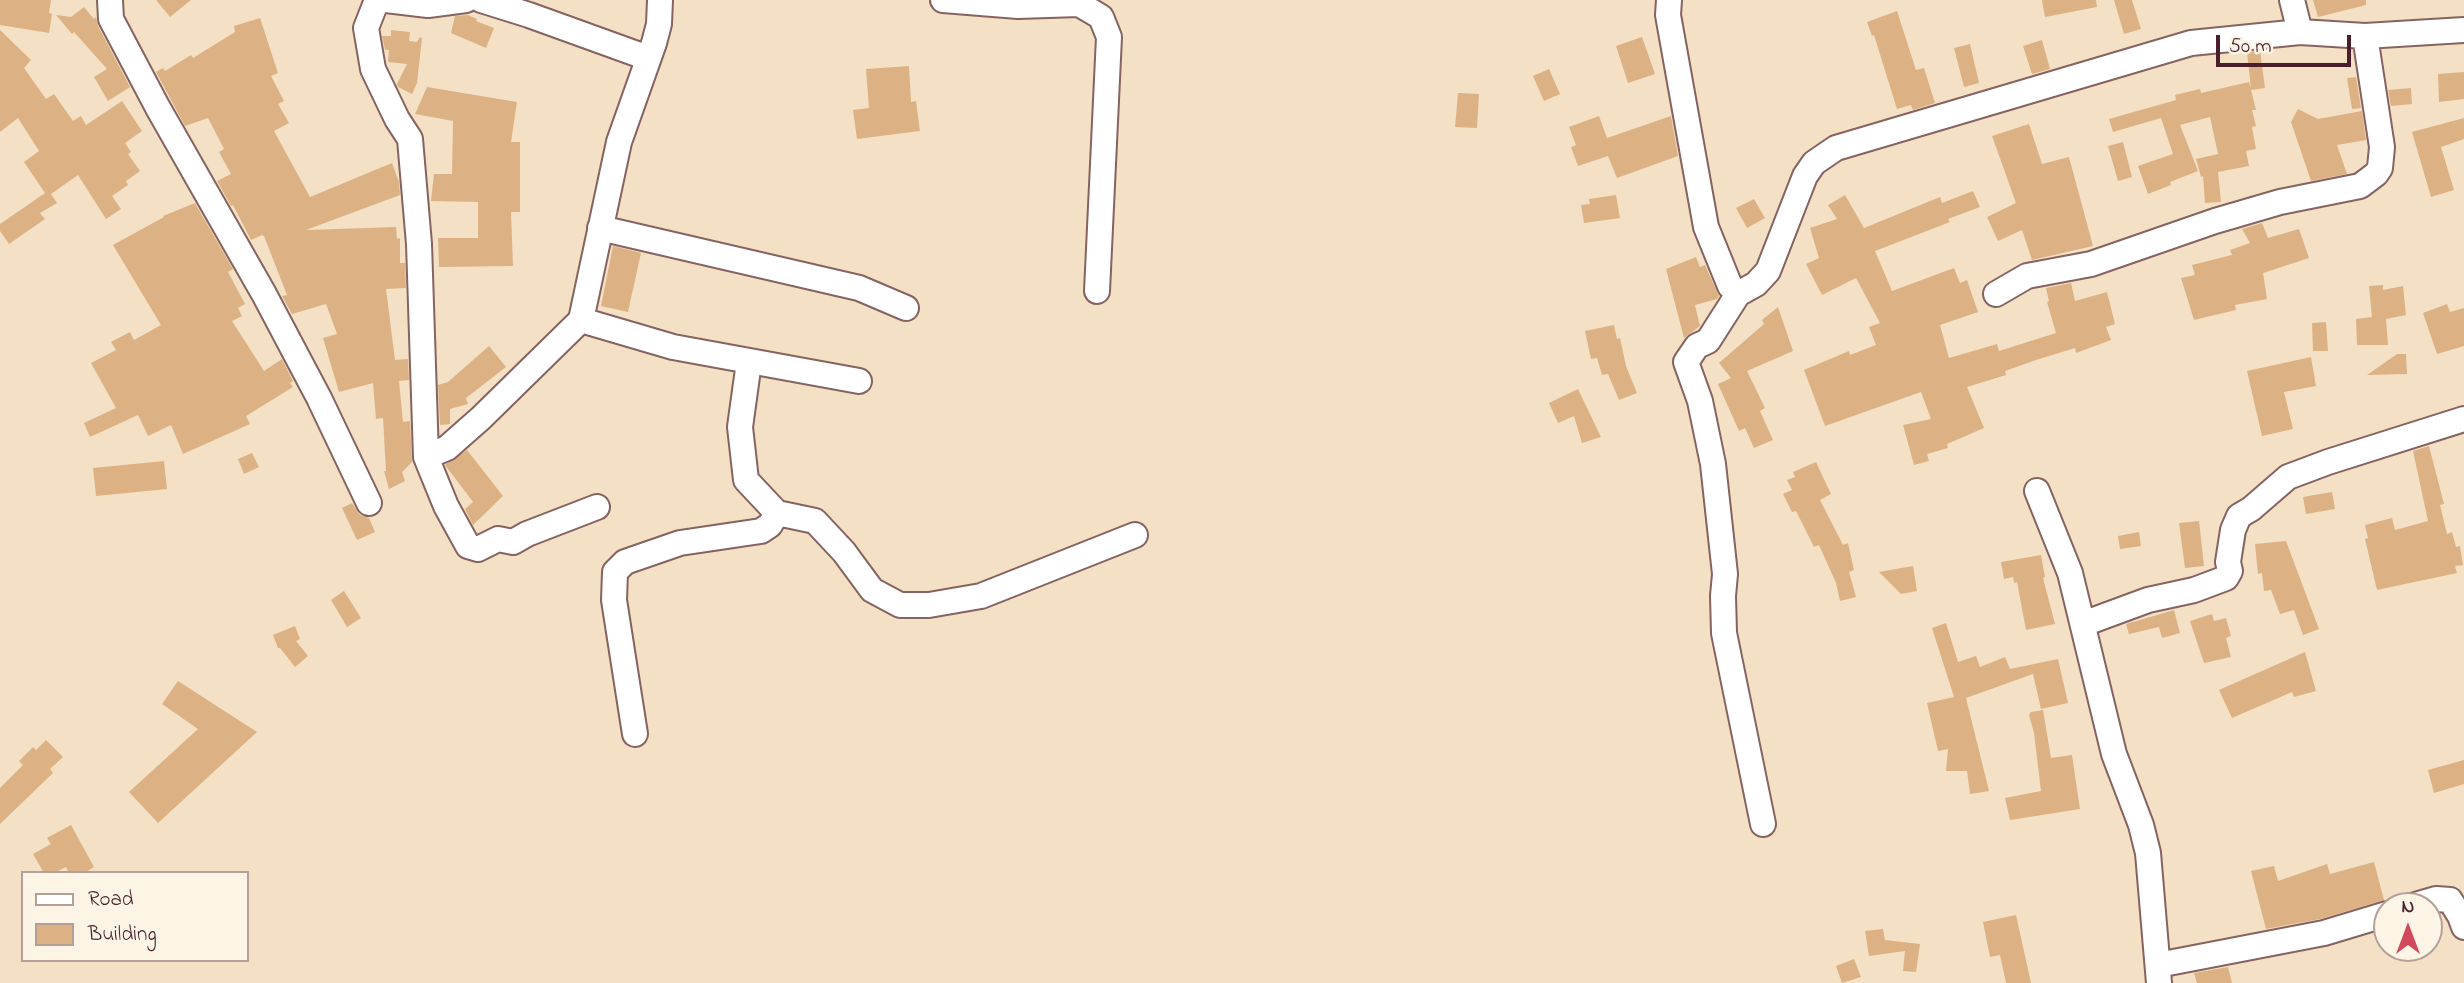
<!DOCTYPE html>
<html>
<head>
<meta charset="utf-8">
<style>
  body { margin:0 }
  #map { position:relative; width:2464px; height:983px; overflow:hidden; background:#f4e0c4; font-family:"Indie Flower",sans-serif }
  canvas { display:block }
  .legend { position:absolute; left:21px; top:871px; width:228px; height:91px; box-sizing:border-box; background:#fcf5e5; border:2px solid #b59f9b; margin:0; padding:9px 12px; list-style:none; font-size:21px; color:#4a1f2b }
  .legend li { display:flex; align-items:center; gap:14px; height:35px }
  .legend b { width:35px; border:2px solid #b59f9b }
  .north { position:absolute; left:2373px; top:892px; width:70px; height:70px; box-sizing:border-box; background:#fcf5e5; border:2px solid #b59f9b; border-radius:50%; rotate:0deg; font-size:19px; font-weight:700; line-height:28px; text-align:center; color:#4a1f2b }
  .north::after { content:''; display:block; margin:auto; width:24px; height:32px; background:#d1495b; clip-path:polygon(50% 0,100% 100%,50% 72%,0 100%) }
  .scale { position:absolute; left:2216px; top:35px; width:135px; height:32px; box-sizing:border-box; border:4px solid #4a1f2b; border-top:0; padding-left:9px; font-size:21px; line-height:24px; white-space:nowrap; color:#4a1f2b; -webkit-text-stroke:5px #fcf5e5; paint-order:stroke }
</style>
</head>
<body>
<div id="map">
<canvas width="2464" height="983"></canvas>
<ul class="legend">
<li><b style="height:9px;background:#fff"></b>Road</li>
<li><b style="height:19px;background:#dcb285"></b>Building</li>
</ul>
<div class="north">N</div>
<div class="scale">50 m</div>
</div>
<script>
const g = document.querySelector('canvas').getContext('2d');
g.lineJoin = 'round';
function fillPath(path, color) {
  g.fillStyle = color;
  g.fill(path, 'evenodd');
}
function toPath(rows) {
  const path = new Path2D();
  for (const r of rows) {
    path.moveTo(r[0], r[1]);
    for (let i = 2; i < r.length; i += 2) path.lineTo(r[i], r[i + 1]);
  }
  return path;
}
function strokePath(path, color, width, dash) {
  g.strokeStyle = color;
  g.lineWidth = width;
  g.lineCap = dash ? 'butt' : 'round';
  g.setLineDash(dash || []);
  g.stroke(path);
}
fillPath(toPath([
  [0,0,51,0,49,13,52,14,49,33,0,25],
  [156,0,191,0,170,17],
  [2042,0,2096,0,2097,7,2045,17],
  [2114,0,2132,0,2141,29,2124,34],
  [2313,0,2366,0,2366,5,2318,17],
  [84,7,94,19,96,17,98,26,130,87,108,101,94,77,107,69,74,32,72,34,56,15,71,17],
  [1897,11,1916,70,1924,68,1935,103,1913,110,1911,105,1897,109,1874,35,1872,36,1867,22],
  [468,15,477,19,476,21,494,28,486,48,451,33,455,16],
  [260,18,278,73,271,76,284,101,278,104,289,123,274,131,310,197,392,163,399,182,400,195,306,230,396,227,397,239,400,238,400,263,405,263,406,288,386,289,395,360,408,359,409,380,399,381,403,422,410,421,412,462,402,472,405,481,389,489,384,471,386,471,383,418,376,419,373,383,339,392,323,338,337,334,326,304,292,314,282,296,287,295,264,236,262,235,251,240,233,205,231,206,217,181,231,174,219,152,224,149,208,118,185,126,156,72,163,68,165,71,191,55,193,58,235,32,234,26],
  [0,30,31,60,24,68,46,99,54,94,73,121,81,116,86,125,122,101,142,131,125,143,131,152,128,154,140,171,126,181,128,185,112,196,121,209,106,219,78,175,51,194,57,203,40,213,45,219,9,244,0,231,0,224,45,193,24,162,39,151,18,118,0,132],
  [391,30,410,32,409,41,417,42,420,37,422,38,417,83,412,94,398,87,397,84,407,64,388,62,389,50,385,50,382,36,391,36],
  [1642,37,1655,74,1628,83,1616,46],
  [2042,40,2050,69,2032,74,2023,46],
  [1970,44,1979,83,1964,87,1954,48],
  [2260,51,2265,88,2251,90,2256,110,2252,110,2256,126,2252,127,2256,149,2246,151,2249,166,2218,172,2221,202,2205,203,2203,176,2201,177,2196,159,2218,154,2210,117,2180,125,2198,171,2170,182,2171,185,2148,194,2138,166,2173,154,2161,118,2113,132,2109,119,2176,100,2175,95,2200,89,2201,93,2249,82,2251,88,2247,52],
  [909,66,911,102,916,101,920,131,857,139,853,110,869,108,866,69],
  [1549,69,1560,94,1544,101,1533,76],
  [2464,72,2464,99,2439,102,2438,74],
  [2356,77,2361,108,2352,109,2347,78],
  [427,87,517,102,511,142,520,142,520,212,511,212,513,266,439,267,438,238,478,238,478,202,431,201,434,174,452,174,453,121,415,114],
  [2411,88,2412,104,2391,106,2388,90],
  [1458,93,1479,94,1477,128,1455,127],
  [2298,109,2318,119,2362,111,2366,140,2337,145,2347,174,2311,181,2291,122],
  [1599,116,1607,138,1671,116,1678,156,1617,178,1608,156,1578,166,1571,147,1576,145,1569,127],
  [2464,118,2464,139,2441,147,2454,190,2431,197,2412,132],
  [2029,124,2042,164,2069,157,2093,246,2032,260,2022,230,1998,241,1987,217,2016,203,1992,136],
  [2123,142,2132,177,2118,181,2108,146],
  [1973,191,1980,207,1948,219,1950,222,1875,251,1892,291,1954,268,1960,283,1967,280,1978,312,1940,325,1949,358,1997,344,1999,351,2056,333,2047,302,2049,301,2046,288,2071,283,2075,301,2107,292,2115,324,2106,327,2111,340,2076,353,2075,348,2036,360,2005,371,2006,375,1967,387,1984,428,1947,444,1948,448,1927,454,1929,461,1914,465,1903,425,1931,419,1921,392,1825,426,1804,370,1849,351,1850,355,1876,345,1869,327,1880,323,1856,278,1822,295,1806,264,1819,258,1810,228,1837,219,1828,205,1845,195,1864,228,1940,197,1942,203],
  [1616,195,1620,218,1584,223,1581,205,1590,204,1589,199],
  [1754,199,1765,218,1747,228,1736,208],
  [195,203,233,269,228,272,245,304,238,308,242,316,232,321,264,371,282,359,293,381,290,383,293,387,246,416,250,424,183,454,171,425,148,436,138,415,90,437,84,423,116,408,91,363,116,350,111,342,130,332,134,340,161,325,113,245,164,217,163,216],
  [2262,223,2268,238,2299,229,2309,258,2263,273,2267,299,2235,305,2236,310,2194,320,2181,278,2195,275,2192,265,2232,255,2230,250,2250,243,2242,229],
  [613,246,641,253,628,312,601,306],
  [1696,257,1700,267,1705,265,1719,296,1717,299,1695,305,1700,326,1684,338,1666,269],
  [2383,285,2383,290,2403,286,2406,315,2386,319,2388,345,2357,345,2356,319,2372,317,2369,286],
  [2447,304,2450,312,2464,308,2464,346,2437,354,2423,313],
  [1778,307,1793,351,1747,371,1765,408,1760,411,1773,440,1754,448,1745,428,1739,431,1718,384,1731,378,1719,363,1764,324,1762,320],
  [2326,322,2328,351,2313,351,2312,323],
  [1614,325,1617,339,1620,338,1626,366,1637,393,1619,400,1608,374,1602,375,1597,358,1591,359,1585,331],
  [489,346,506,367,466,398,468,404,450,409,450,424,440,425,438,385,448,382],
  [2397,354,2406,354,2407,374,2367,375],
  [2311,357,2316,386,2284,392,2293,429,2262,436,2247,371],
  [1578,389,1601,437,1582,443,1574,416,1558,423,1549,403],
  [2429,446,2444,504,2440,505,2447,534,2452,532,2456,547,2460,546,2463,565,2455,566,2457,573,2377,590,2365,539,2368,538,2365,525,2392,518,2395,530,2428,521,2413,451],
  [467,450,503,496,473,525,465,509,473,502,445,465],
  [252,453,259,467,244,474,238,459],
  [164,461,167,489,96,496,93,468],
  [1816,462,1831,494,1820,500,1843,545,1848,543,1854,570,1849,572,1856,597,1840,601,1836,583,1819,545,1814,547,1796,511,1792,512,1783,494,1792,490,1787,480,1795,477,1793,472],
  [2332,492,2335,509,2306,514,2303,497],
  [352,503,360,515,369,518,375,532,357,540,342,508],
  [2199,521,2204,566,2185,568,2179,523],
  [2139,532,2141,546,2120,549,2118,536],
  [2286,541,2319,629,2303,635,2294,610,2280,614,2271,590,2264,591,2262,573,2258,574,2255,544],
  [2041,555,2045,577,2043,578,2055,624,2026,630,2017,582,2014,583,2013,577,2004,579,2001,562],
  [1913,566,1917,591,1901,594,1879,572],
  [344,591,361,618,347,627,331,600],
  [2174,610,2180,633,2162,638,2159,627,2129,634,2126,624],
  [2212,614,2214,621,2226,618,2231,636,2226,638,2231,657,2204,663,2190,621],
  [1946,623,1958,662,1976,656,1980,667,2005,657,2010,669,2058,659,2068,703,2041,709,2033,674,1966,698,1989,791,1970,794,1967,771,1946,771,1948,749,1938,751,1927,703,1954,697,1932,628],
  [295,626,300,639,296,641,308,656,295,667,280,648,278,648,273,635],
  [2305,652,2316,691,2294,697,2292,692,2232,718,2219,690],
  [178,681,257,732,158,823,129,792,198,729,162,704],
  [2043,710,2051,758,2072,755,2080,809,2010,820,2005,798,2041,791,2034,733,2029,715,2031,712],
  [46,740,63,757,50,769,53,773,0,824,0,788,23,765,19,761,33,747,36,750],
  [2464,760,2464,784,2434,793,2428,770],
  [71,825,94,867,84,873,69,873,66,867,54,873,44,873,33,854,51,844,47,838],
  [2374,862,2384,900,2320,919,2266,929,2251,871,2274,866,2278,881,2327,864,2330,874],
  [2016,915,2031,983,2006,983,2000,955,1990,957,1983,922],
  [1883,929,1885,940,1920,944,1916,972,1903,971,1905,951,1869,956,1865,931],
  [1854,959,1861,977,1842,983,1836,966],
  [2228,967,2232,983,2197,983,2194,973]
]), '#dcb285');
const minor = toPath([
  [110,0,111,19,158,108,264,294,319,398,369,503],
  [377,0,366,28,373,69,397,119,410,139,419,244,426,457,446,506,468,546,478,549,498,539,513,542,527,534,597,507],
  [386,0,428,5,466,0],
  [481,0,529,15,648,58],
  [943,0,1018,6,1079,4,1101,17,1109,37,1097,291],
  [1669,0,1668,15,1706,227,1730,286,1738,294],
  [2292,0,2300,32],
  [600,228,859,288,906,308],
  [1996,294,2027,276,2091,264,2215,221,2280,202,2360,186,2376,174,2380,168,2382,147,2365,36],
  [581,320,619,142,654,43,659,24,660,0],
  [749,362,740,427,746,480,777,513,815,521,844,552,872,590,900,605,929,605,981,596,1135,535],
  [426,457,447,448,481,418,581,320,673,347,859,381],
  [2037,491,2070,573,2114,754,2141,825,2148,853,2159,983],
  [2083,624,2148,600,2194,590,2226,578,2230,571,2228,562,2233,530,2239,516,2251,509,2288,477,2328,462,2464,419],
  [635,734,614,600,615,572,625,562,680,543,761,531,770,525,777,513],
  [1763,824,1724,633,1723,596,1725,574,1713,464,1700,401,1686,362,1697,346,1708,341,1738,294,1756,284,1768,271,1805,176,1814,163,1836,148,2191,43,2300,32,2365,36,2464,30],
  [2412,906,2436,899,2450,900,2460,916,2464,927],
  [2158,965,2324,933,2387,914]
]);
strokePath(minor, '#866361', 28);
strokePath(minor, '#fff', 24);
</script>
</body>
</html>
